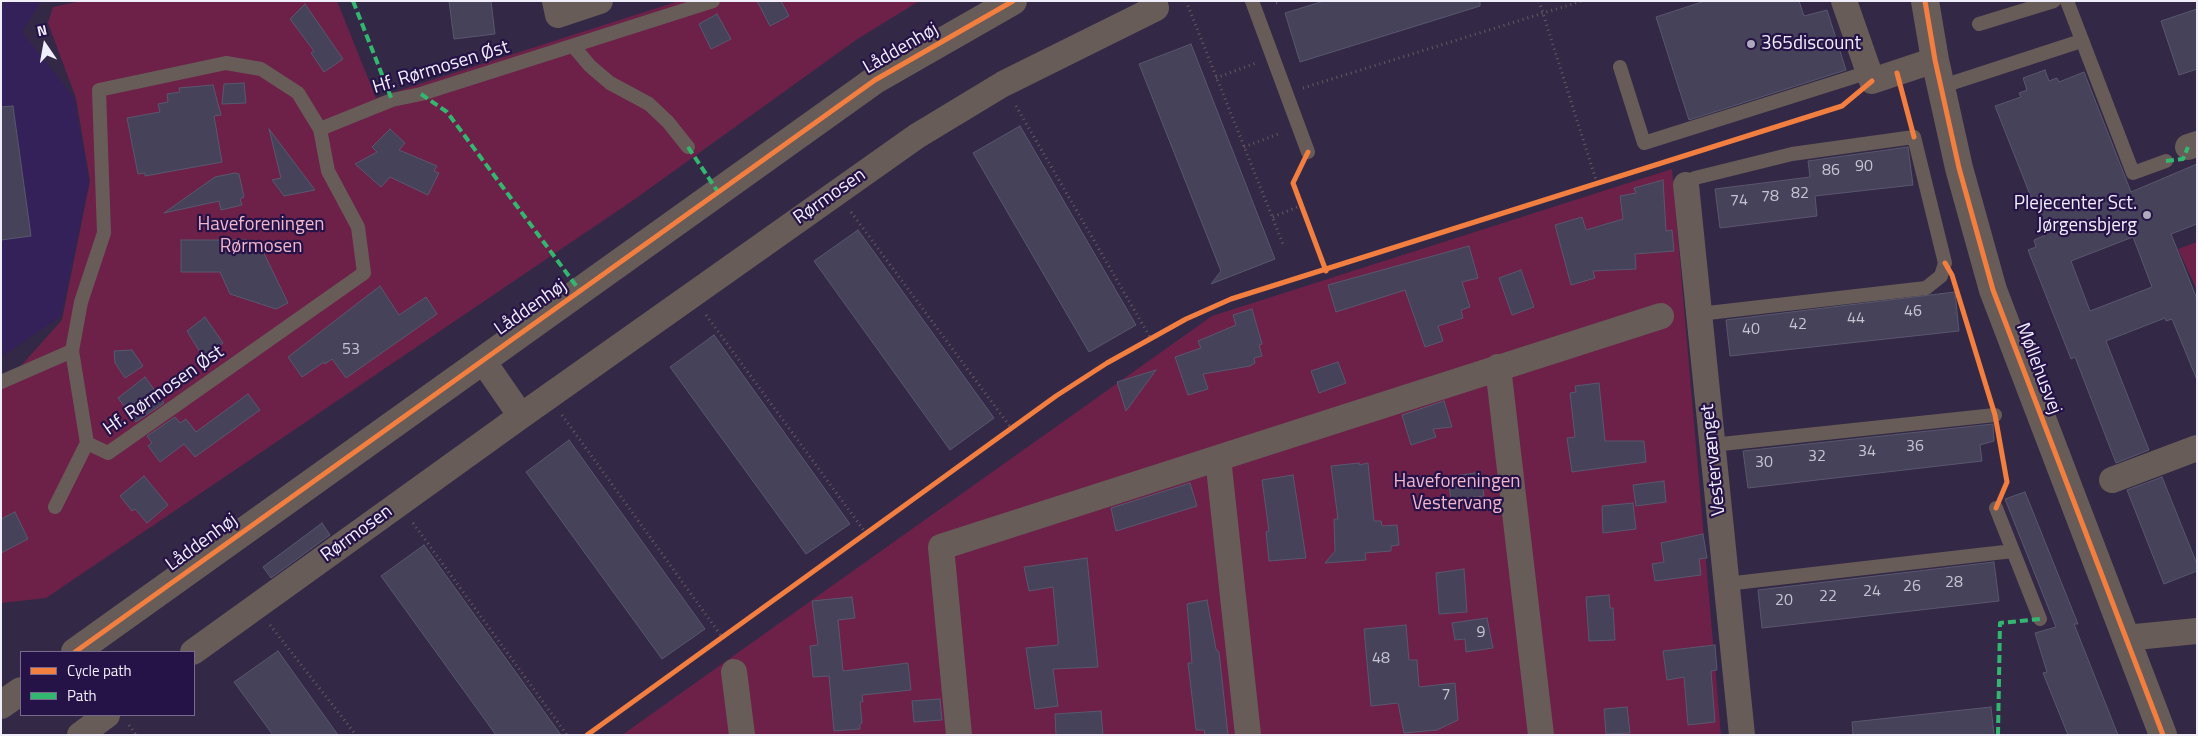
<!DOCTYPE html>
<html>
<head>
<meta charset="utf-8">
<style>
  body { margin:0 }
  #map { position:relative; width:2198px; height:736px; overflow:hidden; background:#332946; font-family:"Titillium Web",sans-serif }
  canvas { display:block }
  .frame { position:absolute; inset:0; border:2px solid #f1eefc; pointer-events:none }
  .legend { position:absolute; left:20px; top:651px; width:175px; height:65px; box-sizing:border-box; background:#251247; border:1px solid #776a8f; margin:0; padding:6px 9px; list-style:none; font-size:15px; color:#f1eefc }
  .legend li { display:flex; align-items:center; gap:10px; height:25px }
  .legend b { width:25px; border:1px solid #776a8f }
  .north { position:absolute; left:20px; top:20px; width:50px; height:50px; -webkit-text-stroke:4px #251247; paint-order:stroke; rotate:348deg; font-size:14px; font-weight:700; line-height:20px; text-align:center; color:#f1eefc }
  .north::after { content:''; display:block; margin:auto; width:18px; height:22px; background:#f1eefc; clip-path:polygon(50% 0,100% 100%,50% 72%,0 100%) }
</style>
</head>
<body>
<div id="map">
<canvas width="2198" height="736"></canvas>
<div class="frame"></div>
<ul class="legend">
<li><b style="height:6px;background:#f27e40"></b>Cycle path</li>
<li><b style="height:6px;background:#33b770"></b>Path</li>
</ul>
<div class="north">N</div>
</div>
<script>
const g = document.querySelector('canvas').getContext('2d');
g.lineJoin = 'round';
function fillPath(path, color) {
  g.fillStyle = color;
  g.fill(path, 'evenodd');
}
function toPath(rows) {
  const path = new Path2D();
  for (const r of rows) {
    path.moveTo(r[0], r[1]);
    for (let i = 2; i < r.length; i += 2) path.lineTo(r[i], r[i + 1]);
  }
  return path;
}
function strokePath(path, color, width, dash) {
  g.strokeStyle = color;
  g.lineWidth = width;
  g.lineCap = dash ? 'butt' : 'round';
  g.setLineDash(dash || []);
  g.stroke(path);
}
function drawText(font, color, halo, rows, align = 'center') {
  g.font = font + ' "Titillium Web",sans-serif';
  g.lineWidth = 4.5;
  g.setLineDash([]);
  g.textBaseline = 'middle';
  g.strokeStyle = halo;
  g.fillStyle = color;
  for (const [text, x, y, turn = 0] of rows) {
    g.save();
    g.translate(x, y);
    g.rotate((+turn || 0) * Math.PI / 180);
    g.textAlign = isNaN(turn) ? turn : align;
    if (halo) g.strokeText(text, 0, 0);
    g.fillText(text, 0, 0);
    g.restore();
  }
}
fillPath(toPath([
  [1,1,41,1,22,32,74,97,89,182,61,316,1,357]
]), '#342159');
fillPath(toPath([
  [81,1,337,1,376,98,679,1,919,1,856,40,635,199,46,598,1,603,1,388,62,320,90,181,76,98,48,23,53,7],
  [1672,169,1721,735,622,735,1212,316],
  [2197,242,2197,290,2178,249]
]), '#6d2149');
const building = toPath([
  [449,1,491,1,495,34,454,39,449,1],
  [757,1,781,1,789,16,770,26,757,1],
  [1324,1,1480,1,1480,6,1300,62,1285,13,1324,1],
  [1705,1,1799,1,1804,16,1827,10,1846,70,1689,120,1656,17,1705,1],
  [305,4,343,59,324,72,311,53,314,51,290,19,305,4],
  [2197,9,2197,69,2179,75,2161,21,2197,9],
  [717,14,731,39,711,49,699,24,717,14],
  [1191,44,1275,259,1211,284,1221,271,1139,64,1191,44],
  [2045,70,2049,81,2057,78,2059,82,2084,72,2131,192,2197,164,2197,224,2171,234,2197,299,2197,380,2172,319,2166,321,2165,318,2106,341,2149,450,2116,463,2075,357,2071,359,2028,250,2036,247,2034,240,2046,235,1995,106,2021,97,2019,93,2027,90,2023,78,2045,70],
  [2133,237,2152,287,2090,311,2071,261,2133,237],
  [244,83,246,103,222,104,224,84,244,83],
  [213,85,221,115,214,116,222,162,145,176,145,173,138,174,127,118,160,112,158,104,168,102,167,94,180,92,179,88,213,85],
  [13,106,31,236,1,240,1,107,13,106],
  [1020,126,1136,325,1089,352,973,153,1020,126],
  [269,129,315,190,284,196,272,180,281,178,269,129],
  [390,129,405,143,399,150,437,166,434,171,439,173,428,195,390,177,381,187,355,164,377,152,372,147,390,129],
  [1908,147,1913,185,1815,196,1817,216,1720,228,1715,189,1810,177,1808,161,1908,147],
  [235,173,239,174,244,197,240,199,242,205,221,210,219,201,164,213,215,177,235,173],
  [1663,180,1666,231,1672,230,1674,251,1635,254,1636,269,1593,271,1595,278,1571,285,1555,225,1582,217,1586,230,1623,219,1620,196,1636,193,1634,188,1663,180],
  [858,230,994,418,950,450,814,261,858,230],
  [181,240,249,240,250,247,258,241,288,303,276,309,230,294,220,272,181,272,181,240],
  [1469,246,1478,278,1462,282,1470,307,1461,310,1463,318,1438,326,1443,341,1425,347,1405,290,1336,312,1328,285,1469,246],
  [1521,270,1534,307,1512,315,1499,278,1521,270],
  [380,286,399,315,426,297,437,314,346,378,332,359,325,364,324,362,302,377,288,357,380,286],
  [1955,292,1959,331,1730,356,1726,320,1955,292],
  [1252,309,1262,344,1259,345,1262,356,1254,358,1255,363,1250,366,1203,374,1208,389,1188,395,1175,357,1201,348,1198,341,1236,325,1233,315,1252,309],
  [205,317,223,343,203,357,187,331,205,317],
  [714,335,850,524,806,554,670,367,714,335],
  [132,350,143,366,125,378,115,363,114,351,132,350],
  [1338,362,1346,383,1319,393,1311,371,1338,362],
  [1156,370,1126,411,1117,382,1156,370],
  [145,377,164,403,136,422,118,398,145,377],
  [1599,383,1605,441,1644,441,1646,462,1572,472,1567,438,1575,437,1570,393,1576,392,1575,386,1599,383],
  [248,394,260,410,195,457,184,444,160,462,148,446,152,443,147,436,175,417,180,423,186,419,196,432,248,394],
  [1444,401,1452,427,1433,429,1436,437,1411,445,1402,415,1444,401],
  [1993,424,1994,441,1980,445,1982,461,1748,488,1743,451,1993,424],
  [569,440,705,629,662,659,526,472,569,440],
  [1359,463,1359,465,1368,463,1374,521,1381,521,1382,526,1397,525,1399,545,1391,546,1391,551,1365,553,1366,560,1325,563,1335,551,1334,519,1338,519,1331,466,1359,463],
  [1481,472,1484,496,1451,500,1448,477,1481,472],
  [1293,475,1306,558,1269,561,1266,532,1269,531,1262,480,1293,475],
  [144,476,168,505,147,523,135,509,132,511,120,496,144,476],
  [2162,477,2197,564,2197,571,2164,584,2127,490,2162,477],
  [1664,481,1666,502,1636,506,1633,485,1664,481],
  [1190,483,1197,506,1116,531,1111,508,1190,483],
  [2025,492,2078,624,2074,624,2118,735,2068,735,2043,673,2047,672,2035,633,2056,627,2005,499,2025,492],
  [1633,503,1636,529,1603,533,1602,506,1633,503],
  [15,512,28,539,1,553,1,519,15,512],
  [322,523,330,535,271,578,263,567,322,523],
  [1703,534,1707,558,1699,559,1701,575,1655,581,1652,564,1664,562,1661,543,1703,534],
  [424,545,561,735,496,735,381,576,424,545],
  [1087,558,1098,667,1053,669,1058,706,1035,709,1026,648,1058,645,1058,639,1053,587,1029,591,1024,567,1087,558],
  [1994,562,1999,601,1762,628,1758,590,1994,562],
  [1464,569,1467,612,1439,614,1436,573,1464,569],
  [1609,595,1610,608,1613,608,1615,640,1589,641,1586,597,1609,595],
  [852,597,855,618,838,620,843,671,908,663,911,690,862,695,863,702,860,702,862,723,860,724,860,729,834,731,829,676,813,677,810,646,818,645,812,601,852,597],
  [1207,600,1216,649,1219,652,1228,735,1205,735,1204,730,1196,730,1188,663,1192,663,1187,604,1207,600],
  [1487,618,1493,648,1466,652,1465,639,1455,640,1452,623,1487,618],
  [1406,625,1409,660,1417,660,1419,687,1455,683,1458,720,1437,730,1404,733,1398,703,1371,706,1364,629,1406,625],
  [1715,645,1717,670,1711,671,1715,722,1688,725,1684,677,1667,680,1663,651,1715,645],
  [278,651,338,735,273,735,234,682,278,651],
  [940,699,942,720,914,722,912,701,940,699],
  [1627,707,1630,733,1606,734,1604,709,1627,707],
  [1991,707,1994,735,1853,735,1852,722,1991,707],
  [1101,711,1103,735,1056,735,1055,714,1101,711]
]);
fillPath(building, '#454259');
strokePath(building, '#59576e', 1);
strokePath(toPath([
  [1186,1,1283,244],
  [1539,1,1597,183],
  [1276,3,1281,1],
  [1216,78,1256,63],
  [1303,88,1582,1],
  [1016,106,1151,339],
  [1244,147,1281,133],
  [851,212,1011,428],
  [1273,217,1302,205],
  [706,315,865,532],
  [562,415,722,637],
  [413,523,567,735],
  [270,625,356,735],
  [129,725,136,735]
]), '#655a5f', 3, [1, 4]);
strokePath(toPath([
  [1252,1,1308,152],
  [2067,1,2133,173,2166,161],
  [1979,24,2054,1],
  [574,47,590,66,610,83,649,104,668,122,688,147],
  [226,63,261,69,298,93,320,129,328,171,358,227,364,273,108,453,87,443,72,351,81,302,104,233,99,90,226,63],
  [1620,67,1644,143,1869,72],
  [1940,87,2081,41],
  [320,129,392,100,421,94,713,1],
  [1686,185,1695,178,1792,154,1914,137,1945,263,1941,276,1926,288,1699,314],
  [1,382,72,351],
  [1712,445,1995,415],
  [55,507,87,443],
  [1996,508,2040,619],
  [1726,584,2013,551]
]), '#685c58', 14);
strokePath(toPath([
  [555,1,558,15,600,1],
  [1844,1,1872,81,1935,60],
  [2188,147,2197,144],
  [1686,185,1742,735],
  [483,361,521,416],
  [1498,367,1541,735],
  [1218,458,1248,735],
  [2112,480,2197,448],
  [2125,638,2197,631],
  [193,652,521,416,917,136,1003,84,1156,8,1154,1],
  [734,672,742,735],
  [80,735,107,715],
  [959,735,941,547,1661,316]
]), '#685c58', 26);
strokePath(toPath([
  [1925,1,1935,60,1959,168,1993,290,2163,735],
  [75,652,875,80,1013,1],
  [1,705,21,691]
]), '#685c58', 28);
strokePath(toPath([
  [353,1,392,100],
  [421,94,447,112,580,291],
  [688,147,718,192],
  [2166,161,2183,159,2188,147],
  [1998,735,2000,623,2040,619]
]), '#33b770', 4, [8, 4]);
strokePath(toPath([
  [1925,1,1935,60,1959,168,1993,290,2163,735],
  [1897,73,1914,137],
  [1308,152,1293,183,1326,271],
  [1945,263,1952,275,1995,415,2007,482,1996,508],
  [75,652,875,80,1013,1],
  [587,735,1056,396,1107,363,1186,319,1231,299,1842,106,1872,81]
]), '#f27e40', 5);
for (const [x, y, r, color] of [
  [1751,44,5,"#aea9bc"],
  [2147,215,5,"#aea9bc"]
]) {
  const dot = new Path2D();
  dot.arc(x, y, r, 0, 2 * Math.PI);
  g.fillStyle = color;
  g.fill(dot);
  strokePath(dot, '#251247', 2);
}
drawText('16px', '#c6c3d3', null, [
  ["90",1864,167],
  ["86",1831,171],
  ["82",1800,194],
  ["78",1770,197],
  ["74",1739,201],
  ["46",1913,312],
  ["44",1856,319],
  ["42",1798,325],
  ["40",1751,330],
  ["53",351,350],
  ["36",1915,447],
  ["34",1867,452],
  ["32",1817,457],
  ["30",1764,463],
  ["28",1954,583],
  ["26",1912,587],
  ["24",1872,592],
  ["22",1828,597],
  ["20",1784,601],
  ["9",1481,633],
  ["48",1381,659],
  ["7",1446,695]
]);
drawText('19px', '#f1eefc', '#251247', [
  ["365discount",1761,44],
  ["Plejecenter Sct.",2137,204,"right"],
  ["Jørgensbjerg",2137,226,"right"]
], 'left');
drawText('19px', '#f1eefc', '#251247', [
  ["Låddenhøj",901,49,-30],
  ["Hf. Rørmosen Øst",441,68,-17],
  ["Rørmosen",830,197,-35],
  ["Låddenhøj",531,308,-35],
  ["Møllehusvej",2038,369,69],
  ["Hf. Rørmosen Øst",164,391,-35],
  ["Vestervænget",1714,460,-96],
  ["Rørmosen",357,534,-36],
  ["Låddenhøj",202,543,-36]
]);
drawText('19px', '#f1b6cb', '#251247', [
  ["Haveforeningen",261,225],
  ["Rørmosen",261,247],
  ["Haveforeningen",1457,482],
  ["Vestervang",1457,504]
]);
</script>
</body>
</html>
